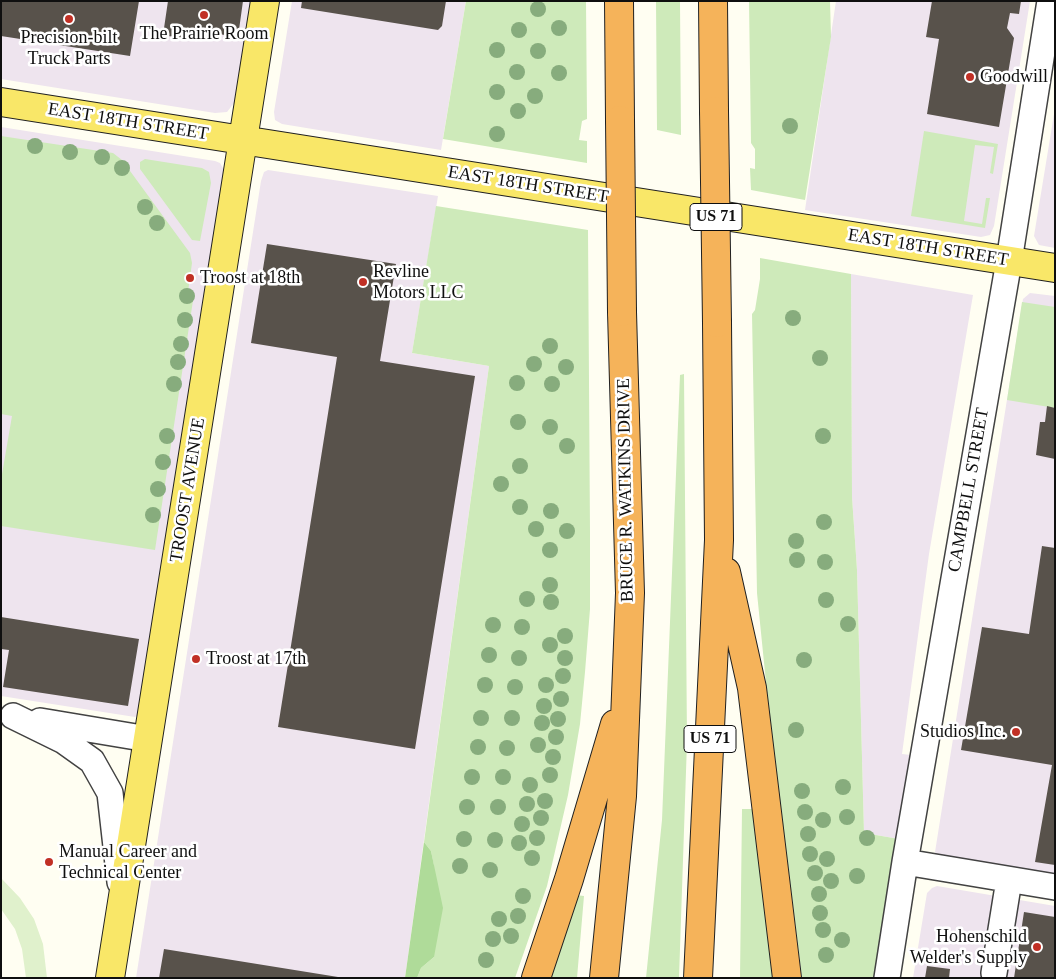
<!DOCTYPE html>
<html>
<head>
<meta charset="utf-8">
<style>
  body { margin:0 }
  #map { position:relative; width:1056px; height:979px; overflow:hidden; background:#fffef2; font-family:Georgia,serif }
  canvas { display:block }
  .frame { position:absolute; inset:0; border:2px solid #0f0f0f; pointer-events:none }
</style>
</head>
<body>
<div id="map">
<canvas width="1056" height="979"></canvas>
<div class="frame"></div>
</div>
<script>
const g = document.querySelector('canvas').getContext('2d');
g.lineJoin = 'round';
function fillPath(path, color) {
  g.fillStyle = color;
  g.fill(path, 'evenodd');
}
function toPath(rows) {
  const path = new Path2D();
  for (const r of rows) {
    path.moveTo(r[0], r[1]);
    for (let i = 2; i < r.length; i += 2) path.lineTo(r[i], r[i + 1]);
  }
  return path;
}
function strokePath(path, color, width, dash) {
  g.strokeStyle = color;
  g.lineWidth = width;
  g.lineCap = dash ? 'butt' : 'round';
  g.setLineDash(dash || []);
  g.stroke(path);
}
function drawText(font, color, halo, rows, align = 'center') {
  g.font = font + ' Georgia,serif';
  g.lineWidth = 5;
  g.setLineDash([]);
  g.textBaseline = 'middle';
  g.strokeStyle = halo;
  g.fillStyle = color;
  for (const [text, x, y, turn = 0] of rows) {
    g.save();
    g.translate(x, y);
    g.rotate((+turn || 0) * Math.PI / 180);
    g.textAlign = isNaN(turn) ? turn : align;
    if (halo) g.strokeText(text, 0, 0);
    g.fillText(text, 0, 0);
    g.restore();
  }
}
fillPath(toPath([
  [1,1,251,1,234,103,227,112,215,113,1,79],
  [292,1,466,1,441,150,282,124,275,120,274,112],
  [836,1,1030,1,994,226,990,235,981,237,805,210],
  [1055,108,1055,248,1039,245,1034,236],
  [1,127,215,161,220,163,224,170,139,714,135,717,1,696],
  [268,170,438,196,412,353,489,366,405,978,136,978,261,181,264,172],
  [851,274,973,295,929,554,902,754,911,755,899,839,864,833,857,570,852,497],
  [1030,293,1055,296,1055,876,936,854,935,852,1023,299],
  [937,886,1055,906,1055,978,913,978,927,893,932,888]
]), '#eee4ee');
fillPath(toPath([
  [466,1,586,1,587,119,582,121,579,140,587,141,587,163,443,139],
  [656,1,680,1,681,135,657,130],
  [749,1,830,1,831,37,805,200,751,190,750,168,755,169,755,149,751,143],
  [924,131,998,144,993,174,990,173,994,147,975,145,964,221,982,224,986,198,990,198,985,228,911,216],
  [1,136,113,153,122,160,190,253,192,263,188,292,194,294,155,550,1,526,1,480,12,416,1,414],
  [145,159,202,168,209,172,211,183,200,241,192,240,140,169,140,162],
  [436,206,588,230,590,533,590,609,585,672,580,724,568,795,547,886,515,978,417,978,421,968,434,957,434,866,431,851,424,842,489,366,412,353],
  [760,258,851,274,852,497,857,570,864,833,899,839,874,978,802,978,769,712,757,593,752,314,755,310,760,279],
  [1022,302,1055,307,1055,408,1007,400],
  [684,374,687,742,679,978,646,978,662,820,680,375],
  [742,809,752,809,773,978,740,978],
  [575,895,584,896,577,978,549,978]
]), '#ceeaba');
fillPath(toPath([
  [424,842,431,851,443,908,434,957,421,968,417,978,405,978]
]), '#afdb99');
fillPath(toPath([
  [1,878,20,898,34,919,43,944,47,978,26,978,22,949,15,929,1,909]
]), '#e0f1cc');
fillPath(toPath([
  [1,1,139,1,130,56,1,36],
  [168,1,243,1,238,37,186,29,185,39,163,35],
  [302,1,446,1,442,26,438,30,301,8],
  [932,1,1021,1,1019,14,1010,13,1007,28,1014,38,999,127,927,114,939,39,926,37],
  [267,244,396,264,380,361,475,376,415,749,278,727,337,357,251,343],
  [1047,406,1055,408,1055,459,1036,455,1040,422,1045,422],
  [1042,546,1055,548,1055,865,1035,862,1052,765,961,750,982,627,1029,634],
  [1,617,139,639,128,706,3,687,9,650,1,649],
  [1024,912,1055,917,1055,978,1014,978],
  [164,949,338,977,338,978,159,978],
  [927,966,950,969,949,978,925,978]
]), '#58524b');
const minor = toPath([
  [13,716,64,741,92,761,110,793,120,882],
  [40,721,148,739],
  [905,862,1055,887],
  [994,973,1009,880],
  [887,978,905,862,1009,261,1050,1]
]);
const major = toPath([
  [1,102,1055,268],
  [110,978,265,1]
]);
const highway = toPath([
  [619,1,620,120],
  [713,1,714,111],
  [726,572,752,688,787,978],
  [536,978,569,879,615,724],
  [604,978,622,796,630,593,622,312],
  [698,978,719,540,717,323]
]);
strokePath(minor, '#424242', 28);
strokePath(major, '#202020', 30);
strokePath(highway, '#202020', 30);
strokePath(minor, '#fff', 25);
strokePath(major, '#f9e768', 28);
strokePath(highway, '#f5b35a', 28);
const highwayBridge = toPath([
  [714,111,717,323],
  [620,120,622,312]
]);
strokePath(highwayBridge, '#202020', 30, []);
strokePath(highwayBridge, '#f5b35a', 28);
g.fillStyle = '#87ac7d';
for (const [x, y] of [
  [538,9],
  [559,28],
  [519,30],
  [497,50],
  [538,51],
  [517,72],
  [559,73],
  [497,92],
  [535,96],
  [518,111],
  [790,126],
  [497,134],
  [35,146],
  [70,152],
  [102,157],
  [122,168],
  [145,207],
  [157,223],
  [187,296],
  [793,318],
  [185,320],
  [181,344],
  [550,346],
  [820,358],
  [178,362],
  [534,364],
  [566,367],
  [517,383],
  [174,384],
  [552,384],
  [518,422],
  [550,427],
  [167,436],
  [823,436],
  [567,446],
  [163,462],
  [520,466],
  [501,484],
  [158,489],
  [520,507],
  [551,511],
  [153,515],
  [824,522],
  [536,529],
  [567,531],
  [796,541],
  [550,550],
  [797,560],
  [825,562],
  [550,585],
  [527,599],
  [826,600],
  [551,602],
  [848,624],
  [493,625],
  [522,627],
  [565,636],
  [550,645],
  [489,655],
  [519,658],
  [565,658],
  [804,660],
  [563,676],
  [485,685],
  [546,685],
  [515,687],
  [561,699],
  [544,706],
  [481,718],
  [512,718],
  [558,719],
  [542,723],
  [796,730],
  [556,737],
  [538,745],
  [478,747],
  [507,748],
  [553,757],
  [550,775],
  [472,777],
  [503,777],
  [530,785],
  [843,787],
  [802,791],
  [545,801],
  [527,804],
  [467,807],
  [498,807],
  [805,812],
  [847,817],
  [541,818],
  [823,820],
  [522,824],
  [808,834],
  [537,838],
  [867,838],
  [464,839],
  [495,840],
  [519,843],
  [810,854],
  [532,858],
  [827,859],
  [460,866],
  [490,870],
  [815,873],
  [857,876],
  [831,881],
  [819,894],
  [523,896],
  [820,913],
  [518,916],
  [499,919],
  [823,930],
  [511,936],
  [493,939],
  [842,940],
  [826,955],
  [486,960]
]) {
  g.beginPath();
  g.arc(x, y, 8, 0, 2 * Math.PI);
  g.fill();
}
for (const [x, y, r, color] of [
  [204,15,5,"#c13025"],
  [69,19,5,"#c13025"],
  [970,77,5,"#c13025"],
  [190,278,5,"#c13025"],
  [363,282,5,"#c13025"],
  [196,659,5,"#c13025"],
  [1016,732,5,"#c13025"],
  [49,862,5,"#c13025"],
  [1037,947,5,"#c13025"]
]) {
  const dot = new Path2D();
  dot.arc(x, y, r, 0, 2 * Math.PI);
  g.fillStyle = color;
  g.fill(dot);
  strokePath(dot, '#fff', 2);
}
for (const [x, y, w] of [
  [716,217,52],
  [710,739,52]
]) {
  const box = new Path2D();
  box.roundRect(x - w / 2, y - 13.5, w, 27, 4);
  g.fillStyle = '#fff';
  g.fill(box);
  strokePath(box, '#0f0f0f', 1);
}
drawText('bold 16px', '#0f0f0f', null, [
  ["US 71",716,217],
  ["US 71",710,739]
]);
drawText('18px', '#0f0f0f', '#fff', [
  ["The Prairie Room",204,34,"center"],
  ["Precision-bilt",69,38,"center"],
  ["Truck Parts",69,59,"center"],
  ["Goodwill",980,77],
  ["Revline",373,272],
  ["Motors LLC",373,293],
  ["Troost at 18th",200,278],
  ["Troost at 17th",206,659],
  ["Studios Inc.",1006,732,"right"],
  ["Manual Career and",59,852],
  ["Technical Center",59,873],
  ["Hohenschild",1027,937,"right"],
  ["Welder's Supply",1027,958,"right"]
], 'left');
drawText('18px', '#0f0f0f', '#fff', [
  ["EAST 18TH STREET",128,122,9],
  ["EAST 18TH STREET",528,185,9],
  ["EAST 18TH STREET",928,248,9],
  ["TROOST AVENUE",188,490,-81],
  ["BRUCE R. WATKINS DRIVE",626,490,-91],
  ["CAMPBELL STREET",969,490,-80]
]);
</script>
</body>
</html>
